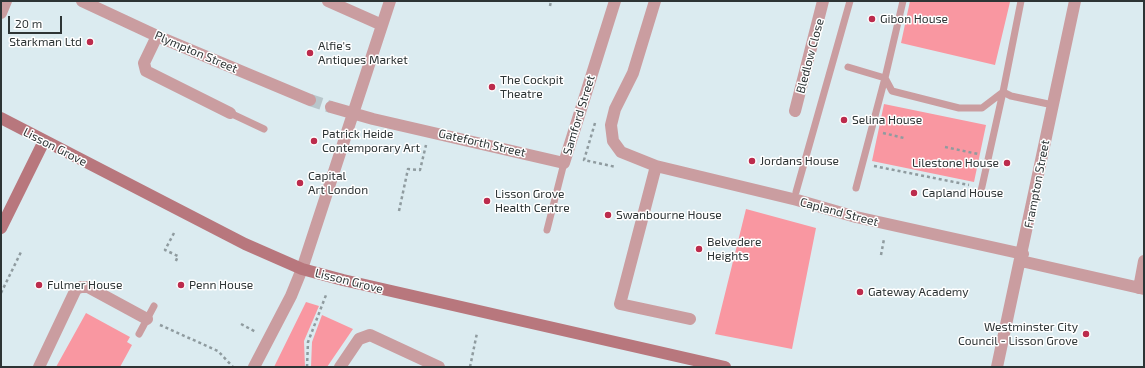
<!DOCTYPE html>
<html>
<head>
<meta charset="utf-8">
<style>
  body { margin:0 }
  #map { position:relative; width:1145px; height:368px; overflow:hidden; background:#dbebf0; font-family:"Exo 2",sans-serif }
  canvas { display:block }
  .frame { position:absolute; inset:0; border:2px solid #2d3435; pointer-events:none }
  .scale { position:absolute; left:8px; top:16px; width:54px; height:18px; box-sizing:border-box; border:2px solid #2d3435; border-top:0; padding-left:5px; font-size:12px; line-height:14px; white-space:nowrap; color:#2d3435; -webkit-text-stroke:3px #fff; paint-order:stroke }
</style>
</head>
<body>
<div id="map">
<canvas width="1145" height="368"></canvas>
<div class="frame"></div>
<div class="scale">20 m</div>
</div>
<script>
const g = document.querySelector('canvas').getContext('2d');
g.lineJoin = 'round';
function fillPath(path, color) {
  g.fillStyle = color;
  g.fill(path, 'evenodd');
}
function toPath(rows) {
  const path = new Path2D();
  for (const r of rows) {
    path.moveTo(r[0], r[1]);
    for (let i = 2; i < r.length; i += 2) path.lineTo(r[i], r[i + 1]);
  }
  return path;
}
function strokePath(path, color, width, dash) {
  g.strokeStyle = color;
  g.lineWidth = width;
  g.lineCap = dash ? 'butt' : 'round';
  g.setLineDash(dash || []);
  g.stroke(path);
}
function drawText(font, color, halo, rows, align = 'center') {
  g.font = font + ' "Exo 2",sans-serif';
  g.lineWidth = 3;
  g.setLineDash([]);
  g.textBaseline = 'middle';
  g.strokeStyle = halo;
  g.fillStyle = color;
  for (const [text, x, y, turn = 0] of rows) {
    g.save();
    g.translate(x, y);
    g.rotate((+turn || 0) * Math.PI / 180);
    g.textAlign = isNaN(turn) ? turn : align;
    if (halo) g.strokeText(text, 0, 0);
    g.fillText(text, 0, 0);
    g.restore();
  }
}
fillPath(toPath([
  [910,1,1010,2,995,65,901,43],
  [884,104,986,125,974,182,872,161],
  [746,209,816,228,792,349,715,334],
  [306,302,319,306,304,341,305,367,274,367],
  [86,313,130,337,127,342,132,345,120,367,56,367],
  [322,315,353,329,327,367,311,367,312,342]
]), '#f997a1');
strokePath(toPath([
  [310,100,331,107]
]), '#b8c6cb', 12, [12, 6]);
strokePath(toPath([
  [550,6,551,1],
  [595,123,584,160,616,167],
  [883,133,904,138],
  [945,147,978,154],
  [874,166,969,185],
  [399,211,408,169,420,170,426,145],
  [174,233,165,250,178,256,175,263],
  [881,255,884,239],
  [1,293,21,252],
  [241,324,256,332],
  [160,325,218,351,233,367],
  [307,367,308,342,326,295],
  [470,367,477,333]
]), '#8f9b9f', 2.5, [3, 3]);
strokePath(toPath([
  [903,1,885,78,892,91,959,108,982,108,1003,92],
  [1021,1,1003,92,1011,96,1053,105],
  [848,67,885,78,856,188],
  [230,113,264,129],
  [981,191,1003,92],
  [796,192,850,1],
  [547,230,564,163],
  [139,334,154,306]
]), '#ca9da0', 7);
strokePath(toPath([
  [82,1,157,36,310,100],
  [328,1,382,25],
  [655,1,633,73,615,109,611,125,613,141,621,152,656,166,620,304,690,319],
  [1,13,6,1],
  [157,36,144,63,146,71,230,113],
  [331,107,373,119,564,163,615,1],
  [795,111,823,1],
  [656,166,797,200,856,217,1023,254],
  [1021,261,1144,289],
  [1139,288,1144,261],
  [39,367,76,289,81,287,88,287,147,319],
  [254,367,291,296,302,269,390,1],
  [340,367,359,339,370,335,439,367],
  [997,367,1075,1]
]), '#ca9da0', 12);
strokePath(toPath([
  [1,118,245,244,302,269,343,280,725,367],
  [1,228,44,141]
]), '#b8777d', 12);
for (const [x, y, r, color] of [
  [872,19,4,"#bc2b4c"],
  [90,42,4,"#bc2b4c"],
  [310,53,4,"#bc2b4c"],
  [492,87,4,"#bc2b4c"],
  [844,120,4,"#bc2b4c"],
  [314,141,4,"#bc2b4c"],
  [752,161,4,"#bc2b4c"],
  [1007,163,4,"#bc2b4c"],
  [300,183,4,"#bc2b4c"],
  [914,193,4,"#bc2b4c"],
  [487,201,4,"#bc2b4c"],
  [608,215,4,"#bc2b4c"],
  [699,249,4,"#bc2b4c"],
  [39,285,4,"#bc2b4c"],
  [181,285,4,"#bc2b4c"],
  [860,292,4,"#bc2b4c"],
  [1086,334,4,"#bc2b4c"]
]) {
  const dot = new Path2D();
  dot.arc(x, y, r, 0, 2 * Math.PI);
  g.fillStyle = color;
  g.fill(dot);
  strokePath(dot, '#fff', 1.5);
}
drawText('12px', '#2d3435', '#fff', [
  ["Gibon House",880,19],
  ["Starkman Ltd",82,42,"right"],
  ["Alfie's",318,46],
  ["Antiques Market",318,60],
  ["The Cockpit",500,80],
  ["Theatre",500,94],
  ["Selina House",852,120],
  ["Patrick Heide",322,134],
  ["Contemporary Art",322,148],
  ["Jordans House",760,161],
  ["Lilestone House",999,163,"right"],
  ["Capital",308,176],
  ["Art London",308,190],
  ["Capland House",922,193],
  ["Lisson Grove",495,194],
  ["Health Centre",495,208],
  ["Swanbourne House",616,215],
  ["Belvedere",707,242],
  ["Heights",707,256],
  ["Fulmer House",47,285],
  ["Penn House",189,285],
  ["Gateway Academy",868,292],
  ["Westminster City",1078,327,"right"],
  ["Council - Lisson Grove",1078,341,"right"]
], 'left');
drawText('12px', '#2d3435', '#fff', [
  ["Plympton Street",196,52,23],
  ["Bledlow Close",810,56,-75],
  ["Samford Street",579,115,-73],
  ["Gateforth Street",482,143,13],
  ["Lisson Grove",55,147,27],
  ["Frampton Street",1037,184,-79],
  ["Capland Street",839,212,15],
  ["Lisson Grove",349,281,14]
]);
</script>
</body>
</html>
